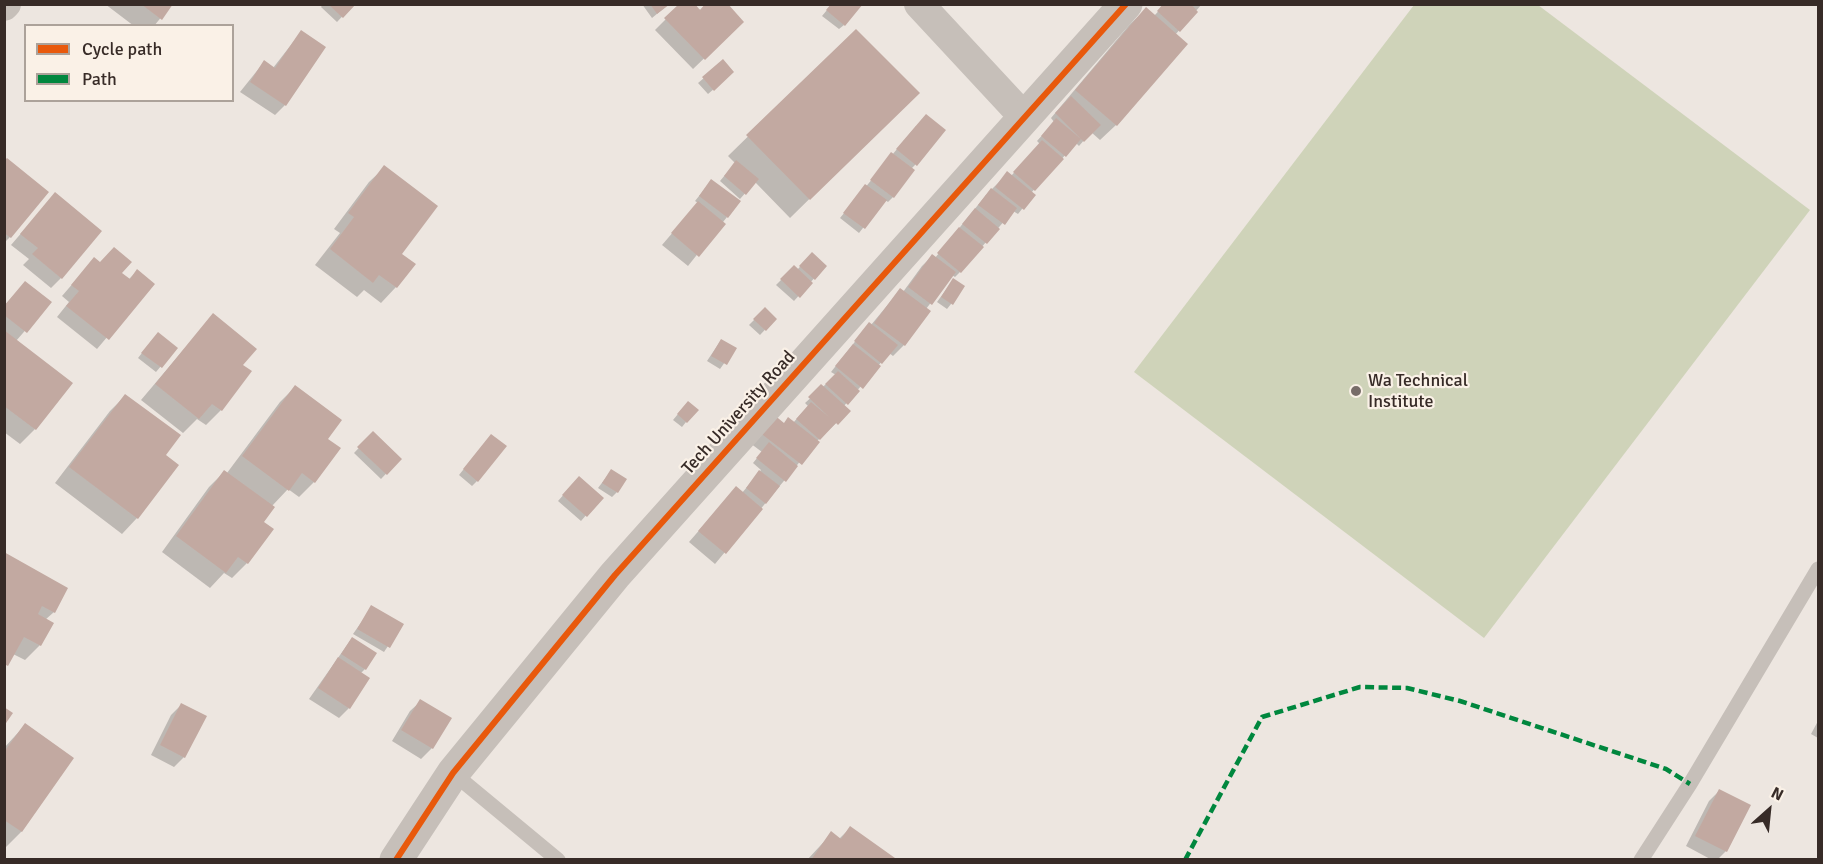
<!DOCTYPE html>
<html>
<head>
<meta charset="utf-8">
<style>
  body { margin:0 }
  #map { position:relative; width:1823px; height:864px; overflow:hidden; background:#ede6e0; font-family:Signika,sans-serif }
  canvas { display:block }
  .frame { position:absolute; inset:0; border:6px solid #372b27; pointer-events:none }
  .legend { position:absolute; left:24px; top:24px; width:210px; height:78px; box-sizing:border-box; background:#faf1e7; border:2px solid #aca29a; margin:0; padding:8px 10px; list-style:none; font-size:18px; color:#372b27 }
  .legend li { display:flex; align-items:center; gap:12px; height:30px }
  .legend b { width:30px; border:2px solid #aca29a }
  .north { position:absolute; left:1739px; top:780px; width:60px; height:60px; -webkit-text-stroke:4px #faf1e7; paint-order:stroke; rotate:27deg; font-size:16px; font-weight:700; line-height:24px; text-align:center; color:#372b27 }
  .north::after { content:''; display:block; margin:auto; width:21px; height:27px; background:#372b27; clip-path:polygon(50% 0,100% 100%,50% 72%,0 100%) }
</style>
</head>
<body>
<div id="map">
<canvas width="1823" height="864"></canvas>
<div class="frame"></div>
<ul class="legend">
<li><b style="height:8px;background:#e8590c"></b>Cycle path</li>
<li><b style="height:8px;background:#00873e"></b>Path</li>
</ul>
<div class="north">N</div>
</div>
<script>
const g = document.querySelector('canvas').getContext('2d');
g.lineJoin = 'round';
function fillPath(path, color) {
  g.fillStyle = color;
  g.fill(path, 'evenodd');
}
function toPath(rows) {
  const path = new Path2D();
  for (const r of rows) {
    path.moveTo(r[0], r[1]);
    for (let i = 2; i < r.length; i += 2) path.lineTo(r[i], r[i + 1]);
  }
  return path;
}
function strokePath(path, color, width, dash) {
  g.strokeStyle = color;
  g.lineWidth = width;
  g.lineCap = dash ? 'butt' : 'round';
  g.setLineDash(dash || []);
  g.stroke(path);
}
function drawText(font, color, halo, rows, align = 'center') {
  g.font = font + ' Signika,sans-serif';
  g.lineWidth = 4.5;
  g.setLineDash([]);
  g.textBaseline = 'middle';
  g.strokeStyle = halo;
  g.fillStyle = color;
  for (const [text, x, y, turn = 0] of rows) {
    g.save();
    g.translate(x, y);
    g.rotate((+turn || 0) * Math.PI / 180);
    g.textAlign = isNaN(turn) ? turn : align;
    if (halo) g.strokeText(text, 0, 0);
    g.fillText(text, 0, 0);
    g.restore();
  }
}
fillPath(toPath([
  [1414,5,1538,5,1810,210,1484,638,1134,372]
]), '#cfd3b9');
fillPath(toPath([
  [105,4,172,4,154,26,134,26],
  [323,4,354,4,337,22,321,7],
  [642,4,669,4,652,18],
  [681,4,742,22,693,69,655,30],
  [832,4,844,25,839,29,822,16],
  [1165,4,1202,4,1175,35,1116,125,1100,140,1091,132,1079,146,1076,143,1031,193,1034,195,1022,209,1018,214,1013,211,960,272,955,277,952,275,926,309,929,312,904,345,893,356,889,353,844,406,849,411,817,441,715,564,689,542,736,488,742,493,761,470,753,463,762,452,750,443,763,426,793,423,808,406,805,403,836,375,831,372,865,329,871,325,900,290,903,292,922,266,932,256,935,258,986,195,1003,178,1011,176,1040,144,1037,141,1054,122,1051,118,1130,24,1146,9,1154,16],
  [856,31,898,112,790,218,755,182,740,199,720,181,735,163,728,156],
  [301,32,285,105,275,115,240,92,264,62,273,68],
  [723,62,728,77,708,94,698,83],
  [916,126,915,165,911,169,913,170,893,197,888,202,885,200,859,233,840,218],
  [4,162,10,237,4,243],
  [385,167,400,254,396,287,381,303,364,290,357,297,315,265,340,233,334,229,369,182],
  [707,186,727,217,688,266,662,245,698,203,695,201],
  [55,194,61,278,51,288,23,265,29,259,11,245],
  [812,254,825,266,794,301,776,285,794,267,797,270],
  [94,259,128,280,137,271,152,284,97,349,57,317,69,302,62,296],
  [953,280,951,304,947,309,937,302],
  [25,283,50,302,16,341,35,429,20,444,4,432,4,306],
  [765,309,775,319,760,335,749,325],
  [213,315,241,366,221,410,206,425,197,419,183,433,141,400],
  [153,339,176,348,156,372,138,358],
  [721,340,735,348,720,369,707,361],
  [295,387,326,439,314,482,299,497,288,489,272,506,262,523,247,563,232,578,224,573,210,588,162,552,209,487,224,472,227,473,280,402],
  [125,396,164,455,177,465,137,518,122,534,55,483,110,411],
  [683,408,686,422,682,427,673,420],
  [373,433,400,459,381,479,354,453],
  [487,440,477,481,472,486,459,475],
  [611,471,617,492,612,497,598,488],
  [574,483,601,498,581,521,558,501],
  [4,554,54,612,45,620,40,645,25,660,13,654,4,667],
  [372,607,402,625,384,652,353,634],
  [352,638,365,669,361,673,349,708,339,718,309,699],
  [421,701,450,718,432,748,421,759,392,741,410,711],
  [181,705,184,757,174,767,151,755,171,715],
  [1818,721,1818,738,1811,734],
  [25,725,72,758,21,832,6,847,4,748],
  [1720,790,1726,851,1717,860,1712,860,1686,846,1709,801],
  [850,828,892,860,807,860,832,833,839,839]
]), '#0003');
fillPath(toPath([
  [141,4,173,4,162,20],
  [328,4,356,4,343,18],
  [650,4,670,4,657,14],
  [679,4,695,4,700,10,705,4,728,4,744,22,705,60,664,18],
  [831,4,863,4,845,26,826,10],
  [1163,4,1191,4,1198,12,1180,32,1157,11],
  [1146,7,1188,44,1117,126,1075,90],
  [856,29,920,93,810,200,746,135],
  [301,30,326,47,286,106,250,82,264,60,275,68],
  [723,59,734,72,714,91,702,77],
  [1071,96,1101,125,1084,142,1055,113],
  [926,114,946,130,917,166,896,149],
  [1056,118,1081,139,1066,157,1041,136],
  [1042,140,1064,159,1035,191,1013,172],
  [891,152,915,170,894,198,870,180],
  [7,158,49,192,11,238,4,233,4,161],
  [736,160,759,179,746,195,724,176],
  [384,165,438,206,402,254,416,264,397,288,379,275,373,283,330,249,354,217,348,213],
  [1007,171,1036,195,1024,210,995,187],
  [711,179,741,201,728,218,699,196],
  [865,184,887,200,865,229,843,213],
  [991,188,1017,208,1005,225,978,205],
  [55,192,102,231,62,279,32,254,38,248,20,234],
  [698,201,726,224,699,257,671,233],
  [975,208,1000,229,987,244,962,224],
  [959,227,984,247,961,273,937,253],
  [114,247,132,262,122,273,130,279,137,269,155,284,109,340,66,306,79,291,71,285,94,257,100,262],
  [812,252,827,266,815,280,799,266],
  [932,254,956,272,932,305,908,287],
  [794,265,813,283,800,298,780,279],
  [953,278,965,286,953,305,941,297],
  [25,281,52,302,27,333,4,315,4,306],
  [900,288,931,311,905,346,874,323],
  [765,307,777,319,766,331,753,319],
  [213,313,257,349,243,365,252,371,222,411,212,404,199,419,155,384],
  [869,322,898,345,882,364,854,341],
  [4,330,73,383,36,430,4,406],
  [158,332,178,348,162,368,141,353],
  [721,339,737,348,727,365,711,356],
  [853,344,881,366,863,389,835,366],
  [838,371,860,391,848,405,825,384],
  [821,384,851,411,838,425,836,423,820,440,796,419,811,402,829,417,808,397],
  [295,385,342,420,328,439,341,448,315,483,302,473,289,491,242,456],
  [125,394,181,435,166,455,179,465,138,519,69,467],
  [688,401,699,410,687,423,677,414],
  [773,414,784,423,788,417,820,442,802,465,759,432],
  [373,431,402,459,387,475,357,447],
  [491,434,507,446,478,482,463,469],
  [769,442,798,466,786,482,756,458],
  [611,469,627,479,618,493,602,483],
  [224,470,275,507,264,522,274,529,248,564,238,557,226,573,176,536],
  [759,470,780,486,766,504,746,488],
  [579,476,604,498,587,517,562,495],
  [736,486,763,509,726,554,698,531],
  [4,552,68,588,55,613,42,606,38,614,54,623,41,646,24,637,8,666,4,664],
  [371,605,404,624,390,648,357,629],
  [352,637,377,653,366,670,341,654],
  [338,657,370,678,350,709,318,688],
  [420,699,452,718,433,749,401,730],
  [181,703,207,716,185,758,160,745],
  [4,707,13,713,4,726],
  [25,723,74,758,22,832,4,820,4,752],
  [1719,789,1751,805,1727,852,1695,836],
  [850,826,895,858,894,860,811,860,831,831,841,839]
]), '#c2a9a1');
strokePath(toPath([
  [453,773,558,860],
  [1641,860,1690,784,1818,569]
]), '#c6bfb9', 15);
strokePath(toPath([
  [919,4,1023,116],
  [4,6,6,4]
]), '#c6bfb9', 30);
strokePath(toPath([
  [396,860,453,773,615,575,1126,4]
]), '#c6bfb9', 33);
strokePath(toPath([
  [1185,860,1262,717,1360,687,1407,688,1460,701,1666,769,1690,784]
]), '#00873e', 4.5, [9, 4.5]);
strokePath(toPath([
  [396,860,453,773,615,575,1126,4]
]), '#e8590c', 6);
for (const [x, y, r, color] of [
  [1356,391,6,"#776c68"]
]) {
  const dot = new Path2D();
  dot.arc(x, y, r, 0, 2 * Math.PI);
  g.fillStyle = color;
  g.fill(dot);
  strokePath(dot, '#faf1e7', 2);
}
drawText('18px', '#372b27', '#faf1e7', [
  ["Wa Technical",1368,381],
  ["Institute",1368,402]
], 'left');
drawText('18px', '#372b27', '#faf1e7', [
  ["Tech University Road",739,413,-48]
]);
</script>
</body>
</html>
